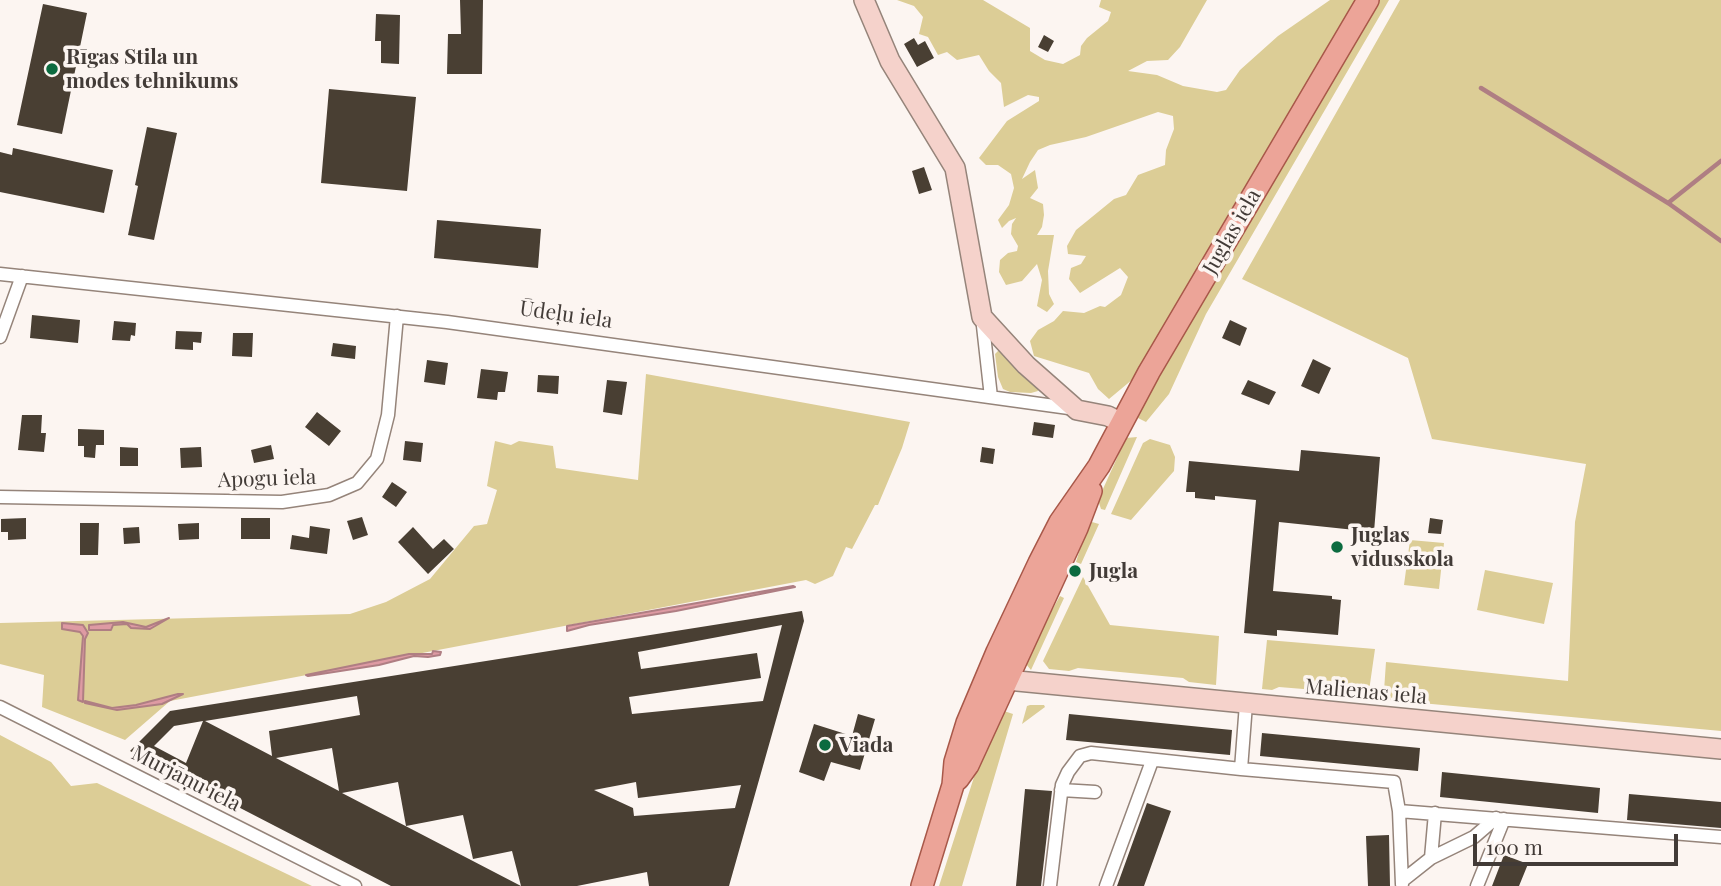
<!DOCTYPE html>
<html>
<head>
<meta charset="utf-8">
<style>
  body { margin:0 }
  #map { position:relative; width:1721px; height:886px; overflow:hidden; background:#fcf5f1; font-family:"Playfair Display",serif }
  canvas { display:block }
  .scale { position:absolute; left:1473px; top:834px; width:205px; height:32px; box-sizing:border-box; border:4px solid #423b37; border-top:0; padding-left:9px; font-size:21px; line-height:24px; white-space:nowrap; color:#423b37; -webkit-text-stroke:5px #fcf5f1; paint-order:stroke }
</style>
</head>
<body>
<div id="map">
<canvas width="1721" height="886"></canvas>
<div class="scale">100 m</div>
</div>
<script>
const g = document.querySelector('canvas').getContext('2d');
g.lineJoin = 'round';
function fillPath(path, color) {
  g.fillStyle = color;
  g.fill(path, 'evenodd');
}
function toPath(rows) {
  const path = new Path2D();
  for (const r of rows) {
    path.moveTo(r[0], r[1]);
    for (let i = 2; i < r.length; i += 2) path.lineTo(r[i], r[i + 1]);
  }
  return path;
}
function strokePath(path, color, width, dash) {
  g.strokeStyle = color;
  g.lineWidth = width;
  g.lineCap = dash ? 'butt' : 'round';
  g.setLineDash(dash || []);
  g.stroke(path);
}
function drawText(font, color, halo, rows, align = 'center') {
  g.font = font + ' "Playfair Display",serif';
  g.lineWidth = 7;
  g.setLineDash([]);
  g.textBaseline = 'middle';
  g.strokeStyle = halo;
  g.fillStyle = color;
  for (const [text, x, y, turn = 0] of rows) {
    g.save();
    g.translate(x, y);
    g.rotate((+turn || 0) * Math.PI / 180);
    g.textAlign = isNaN(turn) ? turn : align;
    if (halo) g.strokeText(text, 0, 0);
    g.fillText(text, 0, 0);
    g.restore();
  }
}
fillPath(toPath([
  [897,0,983,0,1030,28,1030,51,1045,60,1063,64,1080,55,1081,46,1087,38,1108,21,1111,12,1099,7,1101,0,1207,0,1180,47,1168,60,1147,61,1128,71,1157,75,1183,86,1217,92,1226,90,1240,70,1278,36,1330,0,1360,0,1133,379,1109,399,1098,389,1089,373,1034,356,1030,341,1038,330,1054,321,1063,311,1084,313,1100,306,1105,307,1121,295,1128,277,1120,268,1080,293,1069,279,1071,268,1081,264,1086,256,1068,254,1067,246,1076,230,1114,199,1126,195,1138,175,1165,165,1166,150,1174,129,1173,116,1158,112,1086,137,1050,145,1038,150,1030,162,1022,179,1035,170,1038,188,1030,198,1043,204,1044,215,1042,227,1037,235,1054,235,1048,271,1049,294,1054,304,1047,312,1037,306,1042,280,1037,264,1022,281,1006,285,999,272,1000,260,1008,253,1017,251,1018,246,1011,234,1012,224,1016,218,1009,221,1002,228,998,220,1009,205,1014,188,1011,174,998,165,986,165,979,158,1007,121,1039,101,1039,97,1028,95,1004,107,1001,83,989,71,979,55,957,60,947,52,938,55,928,37,919,34,923,17,914,6],
  [1378,0,1389,0,1206,314,1169,394,1146,422,1138,418,1139,411,1185,325],
  [1400,0,1721,0,1721,731,1389,700,1384,691,1386,662,1568,681,1575,522,1586,464,1432,439,1408,358,1242,279],
  [998,351,1005,351,1037,385,1038,391,1031,393,1010,392,1003,389,998,377,995,354],
  [646,374,910,422,902,448,878,505,875,505,852,549,846,547,833,576,815,584,806,580,170,701,125,740,42,707,44,675,0,664,0,623,350,614,386,602,430,579,474,526,487,524,497,490,487,486,495,441,511,445,519,441,553,446,556,468,638,480],
  [1137,437,1105,510,1101,509,1098,500,1126,438],
  [1150,439,1170,445,1175,457,1174,471,1131,520,1111,514,1143,443],
  [1092,522,1099,524,1081,564,1076,562,1088,524],
  [1410,540,1444,543,1439,589,1404,585],
  [1485,570,1553,583,1544,624,1477,610],
  [1083,577,1110,625,1219,636,1216,685,1189,682,1183,678,1078,668,1069,671,1049,669,1043,661],
  [1060,596,1064,598,1031,670,1026,664,1027,654],
  [1267,640,1375,649,1369,691,1365,698,1358,698,1352,693,1279,687,1272,690,1262,689],
  [1030,705,1044,705,1045,707,1022,724,1027,706],
  [1001,710,1013,714,962,886,939,886,975,774],
  [0,735,51,762,71,786,97,783,312,886,0,886]
]), '#dccd96');
const water = toPath([
  [793,586,795,587,676,611,589,625,567,631,567,626,793,586],
  [169,618,150,629,131,628,127,624,113,625,111,630,89,630,89,625,123,622,146,627,169,618],
  [62,623,83,625,88,633,85,639,83,702,78,700,83,636,80,632,62,629,62,623],
  [433,651,441,652,440,655,428,657,414,656,379,665,308,676,306,675,409,654,432,654,433,651],
  [178,694,183,694,162,704,117,710,85,703,85,701,112,708,136,705,178,694]
]);
fillPath(water, '#de9aa3');
strokePath(water, '#af7e83', 2);
strokePath(toPath([
  [1481,88,1668,203,1721,241],
  [1668,203,1721,161]
]), '#af7e83', 4.5);
fillPath(toPath([
  [460,0,483,0,482,74,447,74,448,34,461,34],
  [43,4,87,13,62,134,17,125],
  [376,14,400,15,399,64,381,63,381,41,375,41],
  [1044,35,1054,41,1048,52,1038,47],
  [914,38,918,45,925,41,934,58,917,67,904,44],
  [329,89,416,97,407,191,321,183],
  [147,127,177,133,154,240,128,235,138,186,135,185],
  [13,148,113,170,104,213,0,192,0,152,12,155],
  [924,167,932,190,919,194,912,171],
  [437,220,541,229,538,268,434,258],
  [32,315,80,320,78,343,30,338],
  [1230,320,1247,328,1240,346,1222,338],
  [114,321,136,323,135,336,131,335,130,341,112,340],
  [176,331,202,332,201,343,193,342,193,350,175,349],
  [233,333,253,333,252,357,232,356],
  [333,343,356,346,355,359,331,356],
  [1313,359,1331,368,1319,394,1301,386],
  [427,360,448,363,445,385,424,382],
  [481,369,508,372,505,392,498,392,497,400,477,398],
  [538,375,559,376,558,394,537,392],
  [607,380,627,382,622,415,603,412],
  [1248,380,1276,392,1269,405,1241,394],
  [317,412,341,431,329,446,305,427],
  [22,415,42,415,41,433,46,433,44,452,18,450],
  [1034,422,1055,425,1053,438,1032,435],
  [78,429,104,430,104,445,96,445,95,458,84,457,84,446,78,446],
  [405,441,423,443,421,462,403,460],
  [271,445,274,459,254,463,251,450],
  [120,447,138,448,138,466,120,466],
  [201,447,202,467,181,468,180,448],
  [982,447,995,449,993,464,980,462],
  [1301,450,1380,457,1374,532,1279,522,1273,591,1332,596,1332,599,1341,600,1338,635,1277,630,1277,636,1244,633,1256,500,1215,496,1215,500,1195,498,1195,492,1186,492,1189,461,1299,471],
  [392,482,407,492,396,507,382,497],
  [362,517,368,535,353,540,347,521],
  [26,518,26,539,8,540,8,532,1,532,1,519],
  [241,518,270,518,270,539,241,539],
  [1430,518,1443,520,1441,534,1428,533],
  [80,523,99,523,98,555,80,555],
  [199,523,199,539,179,540,178,524],
  [310,526,330,529,327,554,290,549,292,535,309,538],
  [139,527,140,543,124,544,123,528],
  [413,527,433,549,444,539,454,549,428,574,398,542],
  [802,611,804,621,729,886,649,886,647,872,577,886,521,886,512,851,473,859,463,815,406,826,398,782,342,793,521,886,391,886,130,751,170,711],
  [782,625,763,701,632,714,629,697,761,678,757,653,641,669,638,652],
  [357,696,360,715,269,731,272,756,205,721],
  [203,721,186,763,154,746,174,726],
  [332,748,339,791,276,758],
  [636,782,638,798,741,785,735,808,634,816,633,808,594,790],
  [858,714,875,719,860,770,831,762,824,781,799,772,814,724,852,736],
  [1069,714,1232,730,1230,755,1066,740],
  [1262,733,1420,748,1418,771,1260,756],
  [1442,772,1600,788,1598,813,1440,797],
  [1025,789,1052,791,1041,886,1016,886],
  [1629,794,1721,802,1721,828,1627,820],
  [1147,803,1171,811,1144,886,1117,886],
  [1389,835,1390,886,1368,886,1366,836],
  [1504,855,1528,864,1519,886,1492,886]
]), '#493f33');
const street = toPath([
  [0,274,447,322,1076,409],
  [982,317,991,397],
  [0,337,22,276],
  [0,497,282,502,329,495,357,483,377,459,388,415,397,316],
  [1246,704,1241,769,1394,782,1399,811,1721,837],
  [0,707,355,886],
  [1061,790,1095,792],
  [1399,811,1402,884],
  [1431,858,1474,837,1496,818],
  [1402,881,1431,858,1435,813],
  [1050,886,1062,785,1068,772,1080,756,1091,753,1241,769],
  [1106,886,1152,761],
  [1477,886,1504,819]
]);
const secondary = toPath([
  [864,0,890,61,955,168,982,317,1026,365,1077,410,1108,416,1122,423],
  [1007,680,1721,749]
]);
const primary = toPath([
  [958,779,968,765,1077,528,1091,491],
  [922,886,953,785,955,762,967,723,997,652,1039,563,1060,522,1099,466,1149,372,1368,0]
]);
strokePath(street, '#95847a', 15);
strokePath(secondary, '#95847a', 22);
strokePath(primary, '#a85849', 24);
strokePath(street, '#fff', 12);
strokePath(secondary, '#f5d2cb', 19);
strokePath(primary, '#eca498', 21);
for (const [x, y, r, color] of [
  [52,69,7,"#0c6b40"],
  [1337,547,7,"#0c6b40"],
  [1075,571,7,"#0c6b40"],
  [825,745,7,"#0c6b40"]
]) {
  const dot = new Path2D();
  dot.arc(x, y, r, 0, 2 * Math.PI);
  g.fillStyle = color;
  g.fill(dot);
  strokePath(dot, '#fcf5f1', 2.5);
}
drawText('bold 21px', '#423b37', '#fcf5f1', [
  ["Rīgas Stila un",66,57],
  ["modes tehnikums",66,81],
  ["Juglas",1351,535],
  ["vidusskola",1351,559],
  ["Jugla",1089,571],
  ["Viada",839,745]
], 'left');
drawText('21px', '#423b37', '#fcf5f1', [
  ["Juglas iela",1232,232,-60],
  ["Ūdeļu iela",566,315,8],
  ["Apogu iela",267,479,-2],
  ["Malienas iela",1366,692,5],
  ["Murjāņu iela",186,779,27]
]);
</script>
</body>
</html>
